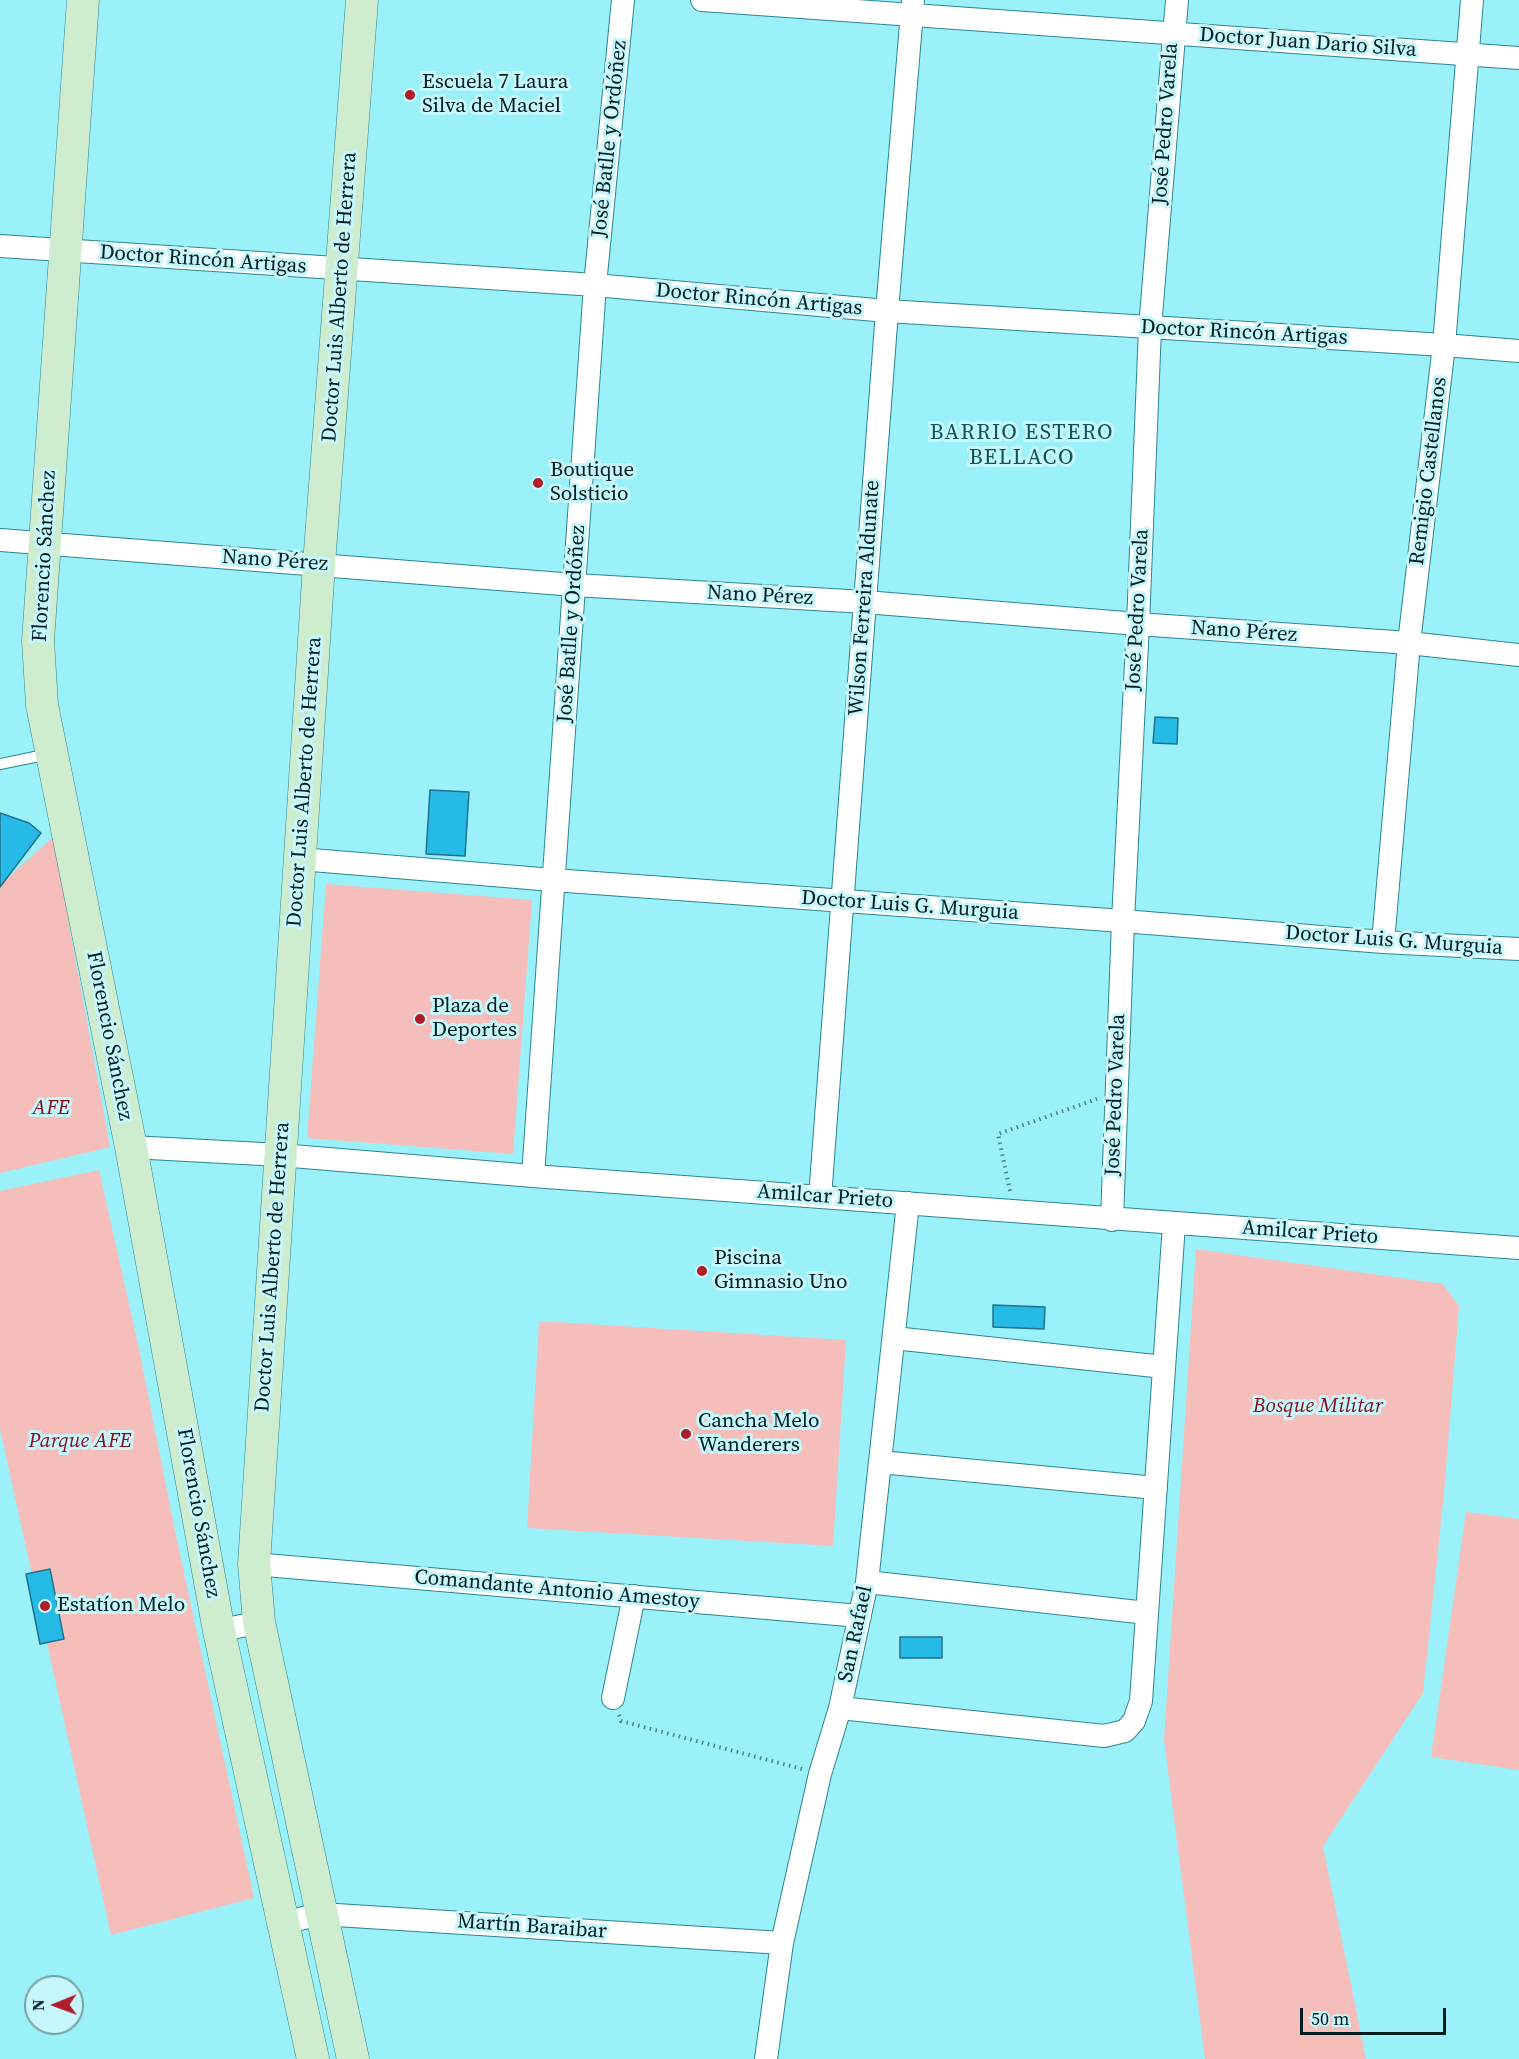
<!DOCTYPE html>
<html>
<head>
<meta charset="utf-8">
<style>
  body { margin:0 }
  #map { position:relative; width:1519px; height:2059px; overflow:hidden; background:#9af1f9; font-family:"Source Serif 4",serif }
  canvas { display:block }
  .north { position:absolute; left:24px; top:1975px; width:60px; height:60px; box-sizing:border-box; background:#c6f7fc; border:2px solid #78a0a4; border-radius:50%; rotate:269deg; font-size:16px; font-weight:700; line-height:24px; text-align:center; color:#021d20 }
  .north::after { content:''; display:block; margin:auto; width:21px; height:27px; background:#af1d28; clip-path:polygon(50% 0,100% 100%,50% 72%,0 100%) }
  .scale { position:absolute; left:1300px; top:2008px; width:146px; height:27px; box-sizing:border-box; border:3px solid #021d20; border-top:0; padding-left:8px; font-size:18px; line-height:21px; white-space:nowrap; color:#021d20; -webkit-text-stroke:4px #c6f7fc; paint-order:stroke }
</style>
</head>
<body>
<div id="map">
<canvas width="1519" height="2059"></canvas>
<div class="north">N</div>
<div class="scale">50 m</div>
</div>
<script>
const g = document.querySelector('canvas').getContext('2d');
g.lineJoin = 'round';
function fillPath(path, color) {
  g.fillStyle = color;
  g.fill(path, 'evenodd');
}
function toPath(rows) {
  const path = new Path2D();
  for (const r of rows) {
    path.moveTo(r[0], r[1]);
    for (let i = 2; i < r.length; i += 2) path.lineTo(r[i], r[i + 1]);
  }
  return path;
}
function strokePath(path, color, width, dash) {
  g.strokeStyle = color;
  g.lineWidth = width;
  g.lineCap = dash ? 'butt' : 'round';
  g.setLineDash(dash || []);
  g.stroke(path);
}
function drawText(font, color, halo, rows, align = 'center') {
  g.font = font + ' "Source Serif 4",serif';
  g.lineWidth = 6;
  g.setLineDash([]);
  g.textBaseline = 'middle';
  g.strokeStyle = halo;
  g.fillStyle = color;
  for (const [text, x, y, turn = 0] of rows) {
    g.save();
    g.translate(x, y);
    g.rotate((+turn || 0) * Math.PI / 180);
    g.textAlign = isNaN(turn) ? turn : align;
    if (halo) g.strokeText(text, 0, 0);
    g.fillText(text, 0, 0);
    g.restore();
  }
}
fillPath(toPath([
  [53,837,110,1147,0,1173,0,878,5,880],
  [326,884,532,900,513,1154,307,1138],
  [99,1170,138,1344,175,1531,254,1898,111,1935,0,1429,0,1191],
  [1196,1249,1443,1284,1459,1306,1444,1493,1423,1693,1323,1846,1366,2059,1205,2059,1164,1740],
  [539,1321,846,1340,833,1546,527,1528],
  [1466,1512,1519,1519,1519,1770,1431,1757]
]), '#f6beba');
const building = toPath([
  [1155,717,1178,718,1177,744,1153,743,1155,717],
  [430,790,469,792,465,856,426,854,430,790],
  [0,813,29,823,41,833,0,887,0,813],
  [993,1305,1045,1307,1044,1329,993,1327,993,1305],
  [50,1569,64,1639,40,1644,26,1574,50,1569],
  [900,1637,942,1637,942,1658,900,1658,900,1637]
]);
fillPath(building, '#26bbe7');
strokePath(building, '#22718b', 1.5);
const lane = toPath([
  [0,764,49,754]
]);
const street = toPath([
  [702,0,1519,58],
  [0,246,595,285,887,311,1444,345,1519,351],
  [0,540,575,585,865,602,1138,624,1409,643,1519,655],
  [300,859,553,880,1123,921,1383,942,1519,949],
  [1383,942,1409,643,1444,345,1472,0],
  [131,1147,280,1155,533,1176,1519,1248],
  [533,1176,595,285,623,0],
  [820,1197,887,311,913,0],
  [1112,1220,1123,921,1138,624,1150,328,1177,0],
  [894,1338,1164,1367],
  [880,1462,1156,1488],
  [254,1564,860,1616],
  [867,1582,1147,1613],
  [219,1631,259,1622],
  [613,1698,634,1596],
  [840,1708,1104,1736,1125,1731,1134,1721,1141,1701,1174,1224],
  [283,1923,320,1914,782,1943],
  [766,2059,782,1943,820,1774,840,1708,867,1582,908,1203]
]);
const secondary = toPath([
  [83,0,38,641,42,705,131,1147,219,1631,313,2059],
  [353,2059,259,1622,254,1564,319,564,362,0]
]);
strokePath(lane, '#2b868f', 12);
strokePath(street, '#2b868f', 24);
strokePath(secondary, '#2b868f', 33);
strokePath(toPath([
  [1010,1191,998,1134,1097,1099],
  [619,1715,621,1721,802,1769]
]), '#4b8388', 4, [1.5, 4.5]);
strokePath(lane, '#fff', 10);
strokePath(street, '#fff', 22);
strokePath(secondary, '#ceecce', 32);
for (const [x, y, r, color] of [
  [410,95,6,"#af1d28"],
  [538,483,6,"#af1d28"],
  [420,1019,6,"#af1d28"],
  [702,1271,6,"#af1d28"],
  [686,1434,6,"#af1d28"],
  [45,1606,6,"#af1d28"]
]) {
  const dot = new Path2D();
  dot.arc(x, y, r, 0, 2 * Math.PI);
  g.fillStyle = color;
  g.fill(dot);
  strokePath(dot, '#c6f7fc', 2);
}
drawText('21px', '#021d20', '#c6f7fc', [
  ["Doctor Juan Dario Silva",1308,43,4],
  ["José Pedro Varela",1166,124,-86],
  ["José Batlle y Ordóñez",610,139,-84],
  ["Doctor Rincón Artigas",203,260,4],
  ["Doctor Luis Alberto de Herrera",340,297,-86],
  ["Doctor Rincón Artigas",759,300,5],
  ["Doctor Rincón Artigas",1244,333,3],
  ["Remigio Castellanos",1429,471,-83],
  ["Florencio Sánchez",45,556,-87],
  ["Nano Pérez",275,561,4],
  ["Nano Pérez",760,596,3],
  ["Wilson Ferreira Aldunate",865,598,-86],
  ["José Pedro Varela",1138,610,-87],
  ["José Batlle y Ordóñez",572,624,-86],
  ["Nano Pérez",1244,632,4],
  ["Doctor Luis Alberto de Herrera",305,782,-86],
  ["Doctor Luis G. Murguia",910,906,4],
  ["Doctor Luis G. Murguia",1394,941,4],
  ["Florencio Sánchez",109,1036,79],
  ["José Pedro Varela",1116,1095,-88],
  ["Amilcar Prieto",825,1197,4],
  ["Amilcar Prieto",1310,1233,4],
  ["Doctor Luis Alberto de Herrera",273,1267,-86],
  ["Florencio Sánchez",198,1513,80],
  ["Comandante Antonio Amestoy",557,1590,5],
  ["San Rafael",856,1634,-78],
  ["Martín Baraibar",532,1927,4]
]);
drawText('21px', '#021d20', '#c6f7fc', [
  ["Escuela 7 Laura",422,83],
  ["Silva de Maciel",422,107],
  ["Boutique",550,471],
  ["Solsticio",550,495],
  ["Plaza de",432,1007],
  ["Deportes",432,1031],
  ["Piscina",714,1259],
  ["Gimnasio Uno",714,1283],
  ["Cancha Melo",698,1422],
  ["Wanderers",698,1446],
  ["Estatíon Melo",57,1606]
], 'left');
drawText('italic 21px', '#890c1a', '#c6f7fc', [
  ["AFE",51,1109],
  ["Bosque Militar",1318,1407],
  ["Parque AFE",80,1442]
]);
g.letterSpacing = '1.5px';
drawText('22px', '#0a565c', '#c6f7fc', [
  ["BARRIO ESTERO",1022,433],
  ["BELLACO",1022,458]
]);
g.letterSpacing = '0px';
</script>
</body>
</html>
